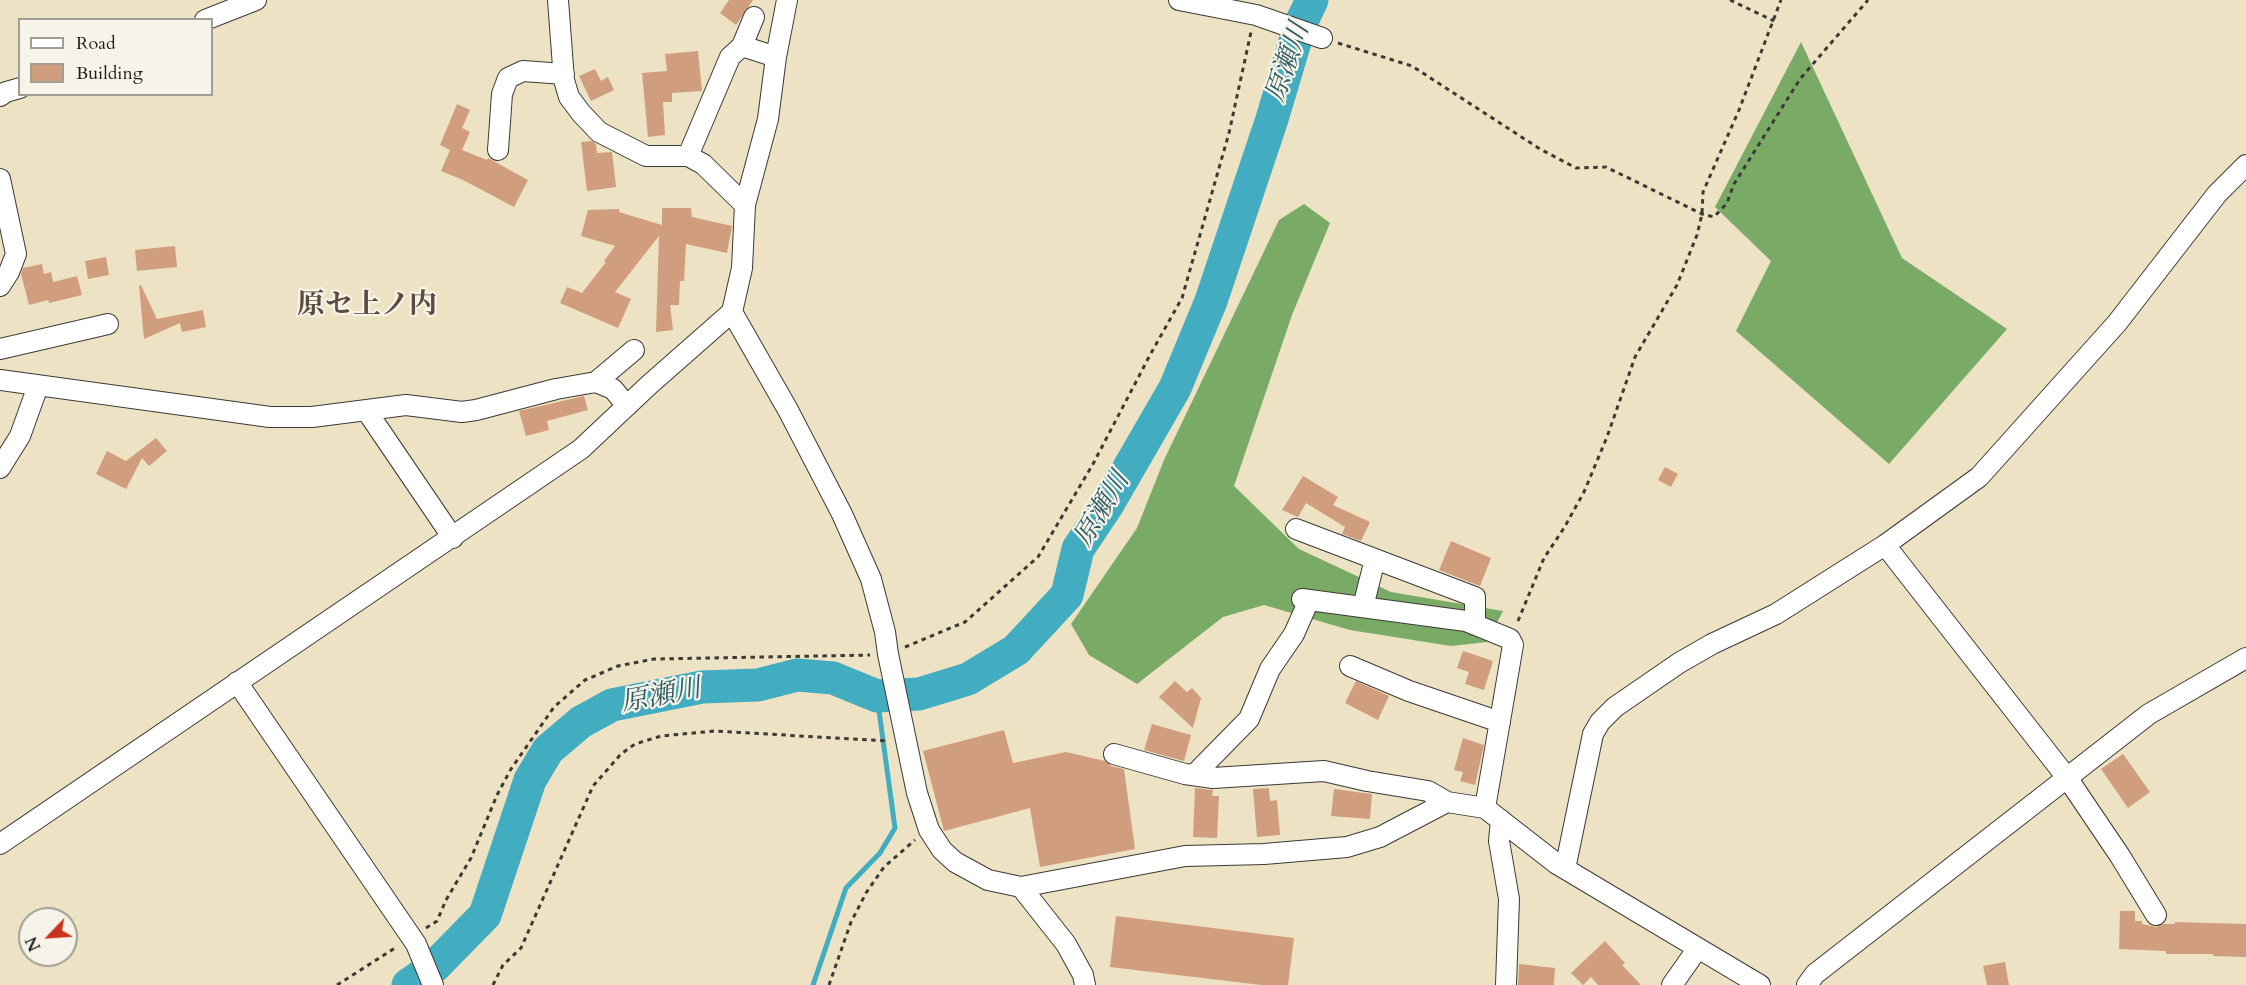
<!DOCTYPE html>
<html>
<head>
<meta charset="utf-8">
<style>
  body { margin:0 }
  #map { position:relative; width:2246px; height:985px; overflow:hidden; background:#ede2c3; font-family:Cardo,serif }
  canvas { display:block }
  .legend { position:absolute; left:18px; top:18px; width:195px; height:78px; box-sizing:border-box; background:#f7f3e8; border:2px solid #9f9d96; margin:0; padding:8px 10px; list-style:none; font-size:18px; color:#1c1c1c }
  .legend li { display:flex; align-items:center; gap:12px; height:30px }
  .legend b { width:30px; border:2px solid #9f9d96 }
  .north { position:absolute; left:18px; top:907px; width:60px; height:60px; box-sizing:border-box; background:#f7f3e8; border:2px solid #9f9d96; border-radius:50%; rotate:245deg; font-size:16px; font-weight:700; line-height:24px; text-align:center; color:#1c1c1c }
  .north::after { content:''; display:block; margin:auto; width:21px; height:27px; background:#c8321e; clip-path:polygon(50% 0,100% 100%,50% 72%,0 100%) }
</style>
</head>
<body>
<div id="map">
<canvas width="2246" height="985"></canvas>
<ul class="legend">
<li><b style="height:8px;background:#fff"></b>Road</li>
<li><b style="height:16px;background:#d09e7f"></b>Building</li>
</ul>
<div class="north">N</div>
</div>
<script>
const g = document.querySelector('canvas').getContext('2d');
g.lineJoin = 'round';
function fillPath(path, color) {
  g.fillStyle = color;
  g.fill(path, 'evenodd');
}
function toPath(rows) {
  const path = new Path2D();
  for (const r of rows) {
    path.moveTo(r[0], r[1]);
    for (let i = 2; i < r.length; i += 2) path.lineTo(r[i], r[i + 1]);
  }
  return path;
}
function strokePath(path, color, width, dash) {
  g.strokeStyle = color;
  g.lineWidth = width;
  g.lineCap = dash ? 'butt' : 'round';
  g.setLineDash(dash || []);
  g.stroke(path);
}
function drawText(font, color, halo, rows, align = 'center') {
  g.font = font + ' Cardo,"Noto Serif JP",serif';
  g.lineWidth = 4.5;
  g.setLineDash([]);
  g.textBaseline = 'middle';
  g.strokeStyle = halo;
  g.fillStyle = color;
  for (const [text, x, y, turn = 0] of rows) {
    g.save();
    g.translate(x, y);
    g.rotate((+turn || 0) * Math.PI / 180);
    g.textAlign = isNaN(turn) ? turn : align;
    if (halo) g.strokeText(text, 0, 0);
    g.fillText(text, 0, 0);
    g.restore();
  }
}
fillPath(toPath([
  [1801,42,1902,258,2007,329,1889,464,1736,331,1771,261,1715,207],
  [1304,204,1330,223,1292,315,1234,486,1299,549,1391,592,1503,611,1487,642,1451,646,1350,630,1264,605,1223,617,1137,684,1089,655,1071,624,1137,528,1164,460,1279,220]
]), '#7aab66');
strokePath(toPath([
  [813,985,846,888,880,853,895,828,877,696]
]), '#42acc1', 5);
strokePath(toPath([
  [408,985,435,966,485,915,530,780,548,750,581,722,612,705,702,687,758,685,797,675,833,678,877,696,919,694,968,679,1016,650,1067,595,1078,549,1108,504,1175,388,1211,301,1272,119,1300,25,1312,0]
]), '#42acc1', 33);
fillPath(toPath([
  [729,0,753,0,736,25,720,13],
  [698,51,702,91,672,93,672,102,663,102,665,135,648,137,642,73,667,71,665,54],
  [595,69,601,81,608,77,614,90,591,101,579,76],
  [457,104,470,110,462,128,470,132,462,150,487,160,488,158,528,180,514,207,463,180,441,171,450,150,440,145],
  [592,141,596,144,597,153,612,152,616,187,587,191,581,142],
  [662,208,691,208,692,217,732,226,727,253,686,244,684,281,680,281,679,305,670,305,673,330,656,332,659,236,615,292,631,299,618,328,560,303,567,287,582,293,606,262,604,261,615,246,581,236,588,210,619,209,619,212,662,225],
  [175,246,177,267,137,271,135,250],
  [106,257,109,275,88,279,85,261],
  [42,264,44,274,51,272,53,282,77,276,82,295,49,303,48,300,29,305,21,274,23,268],
  [141,285,157,319,203,310,206,327,182,332,180,323,144,339,139,286],
  [584,396,588,410,547,421,549,430,526,436,519,411],
  [156,438,167,451,149,466,142,458,126,489,96,474,107,451,126,461],
  [1665,467,1678,474,1671,487,1658,480],
  [1303,476,1338,497,1333,505,1370,522,1361,541,1342,534,1345,527,1306,503,1298,517,1282,510],
  [1451,541,1491,558,1480,586,1439,570],
  [1463,651,1493,661,1484,690,1465,684,1469,672,1457,668],
  [1175,681,1187,692,1192,688,1201,698,1193,728,1159,697],
  [1356,681,1389,696,1378,720,1345,703],
  [1152,724,1191,735,1184,761,1144,750],
  [1004,730,1013,763,1066,752,1105,761,1111,766,1124,769,1135,849,1040,867,1030,808,944,831,923,751],
  [1463,738,1484,745,1475,785,1460,781,1463,772,1454,770],
  [2123,754,2150,792,2128,808,2101,769],
  [1195,788,1213,790,1212,796,1219,796,1217,838,1193,837],
  [1269,788,1270,801,1277,800,1280,835,1257,837,1253,789],
  [1334,789,1372,794,1370,819,1331,816],
  [2120,911,2135,911,2135,921,2142,921,2142,924,2156,927,2164,924,2175,924,2175,922,2246,924,2246,957,2213,956,2213,954,2166,954,2166,951,2119,949],
  [1116,916,1294,938,1288,985,1261,985,1110,967],
  [1605,941,1625,963,1622,965,1641,985,1598,985,1591,977,1583,985,1571,973],
  [2005,962,2009,985,1987,985,1983,966],
  [1519,964,1555,968,1554,985,1518,985]
]), '#d09e7f');
const minor = toPath([
  [558,0,564,80,569,97,581,113,599,132,646,156,688,156,703,164,745,205],
  [1179,0,1256,15,1322,38],
  [205,20,256,0],
  [742,46,776,57],
  [0,96,6,92,20,88],
  [498,150,502,94,508,78,523,71,564,74],
  [688,156,730,57,742,46,754,17],
  [0,179,16,254,9,272,0,286],
  [732,312,788,410,842,514,871,579,885,632,888,654,917,793,929,830,942,850,955,862,988,880,1021,887,1185,856,1264,854,1347,847,1380,837,1447,802,1485,808,1557,864,1760,985],
  [0,349,108,324],
  [0,380,270,417,312,417,406,405,462,412,476,410,556,389,596,382,613,389,627,406],
  [596,382,634,350],
  [366,410,453,538],
  [0,468,20,436,38,386],
  [1296,529,1475,597,1475,625],
  [1885,545,2068,779,2120,856,2156,915],
  [1302,599,1466,621,1510,639,1513,645,1485,808],
  [1363,607,1375,559],
  [1350,666,1409,691,1500,722],
  [237,682,416,944,433,985],
  [1114,754,1185,774,1213,778,1324,771,1367,781,1428,791,1447,802],
  [1194,775,1249,719,1270,669,1294,634,1309,600],
  [1501,820,1499,841,1509,899,1506,985],
  [0,844,581,449,649,385,732,312,742,268,745,205,768,119,776,57,787,0],
  [1565,869,1593,734,1600,722,1615,707,1679,663,1712,644,1776,614,1885,545,1979,477,2117,323,2217,194,2246,165],
  [1021,887,1066,944,1083,975,1085,985],
  [1672,985,1698,948],
  [1807,985,1815,974,2149,714,2246,658]
]);
strokePath(minor, '#3b3a35', 22);
strokePath(toPath([
  [1730,0,1774,21],
  [1338,43,1412,66,1540,149,1576,168,1606,167,1702,214,1714,217,1727,203,1734,184,1800,79,1868,0],
  [1518,621,1544,558,1564,528,1584,492,1607,437,1635,357,1677,285,1697,235,1702,214,1703,192,1739,110,1781,0],
  [905,647,965,622,1038,557,1093,464,1150,355,1182,298,1229,133,1251,32],
  [426,928,437,921,446,900,471,858,497,795,511,769,554,707,585,680,618,666,654,659,870,655],
  [337,985,395,948],
  [493,985,503,965,521,948,593,786,621,754,635,744,661,736,715,731,887,741],
  [829,985,851,922,866,893,884,867,915,840]
]), '#3b3a35', 3, [4.5, 4.5]);
strokePath(minor, '#fff', 20);
drawText('italic 27px', '#2d5d66', '#f7f3e8', [
  ["原瀬川",1289,63,-71],
  ["原瀬川",1103,510,-59],
  ["原瀬川",661,697,-11]
]);
drawText('bold 28px', '#5b4a3f', '#f7f3e8', [
  ["原セ上ノ内",367,307]
]);
</script>
</body>
</html>
